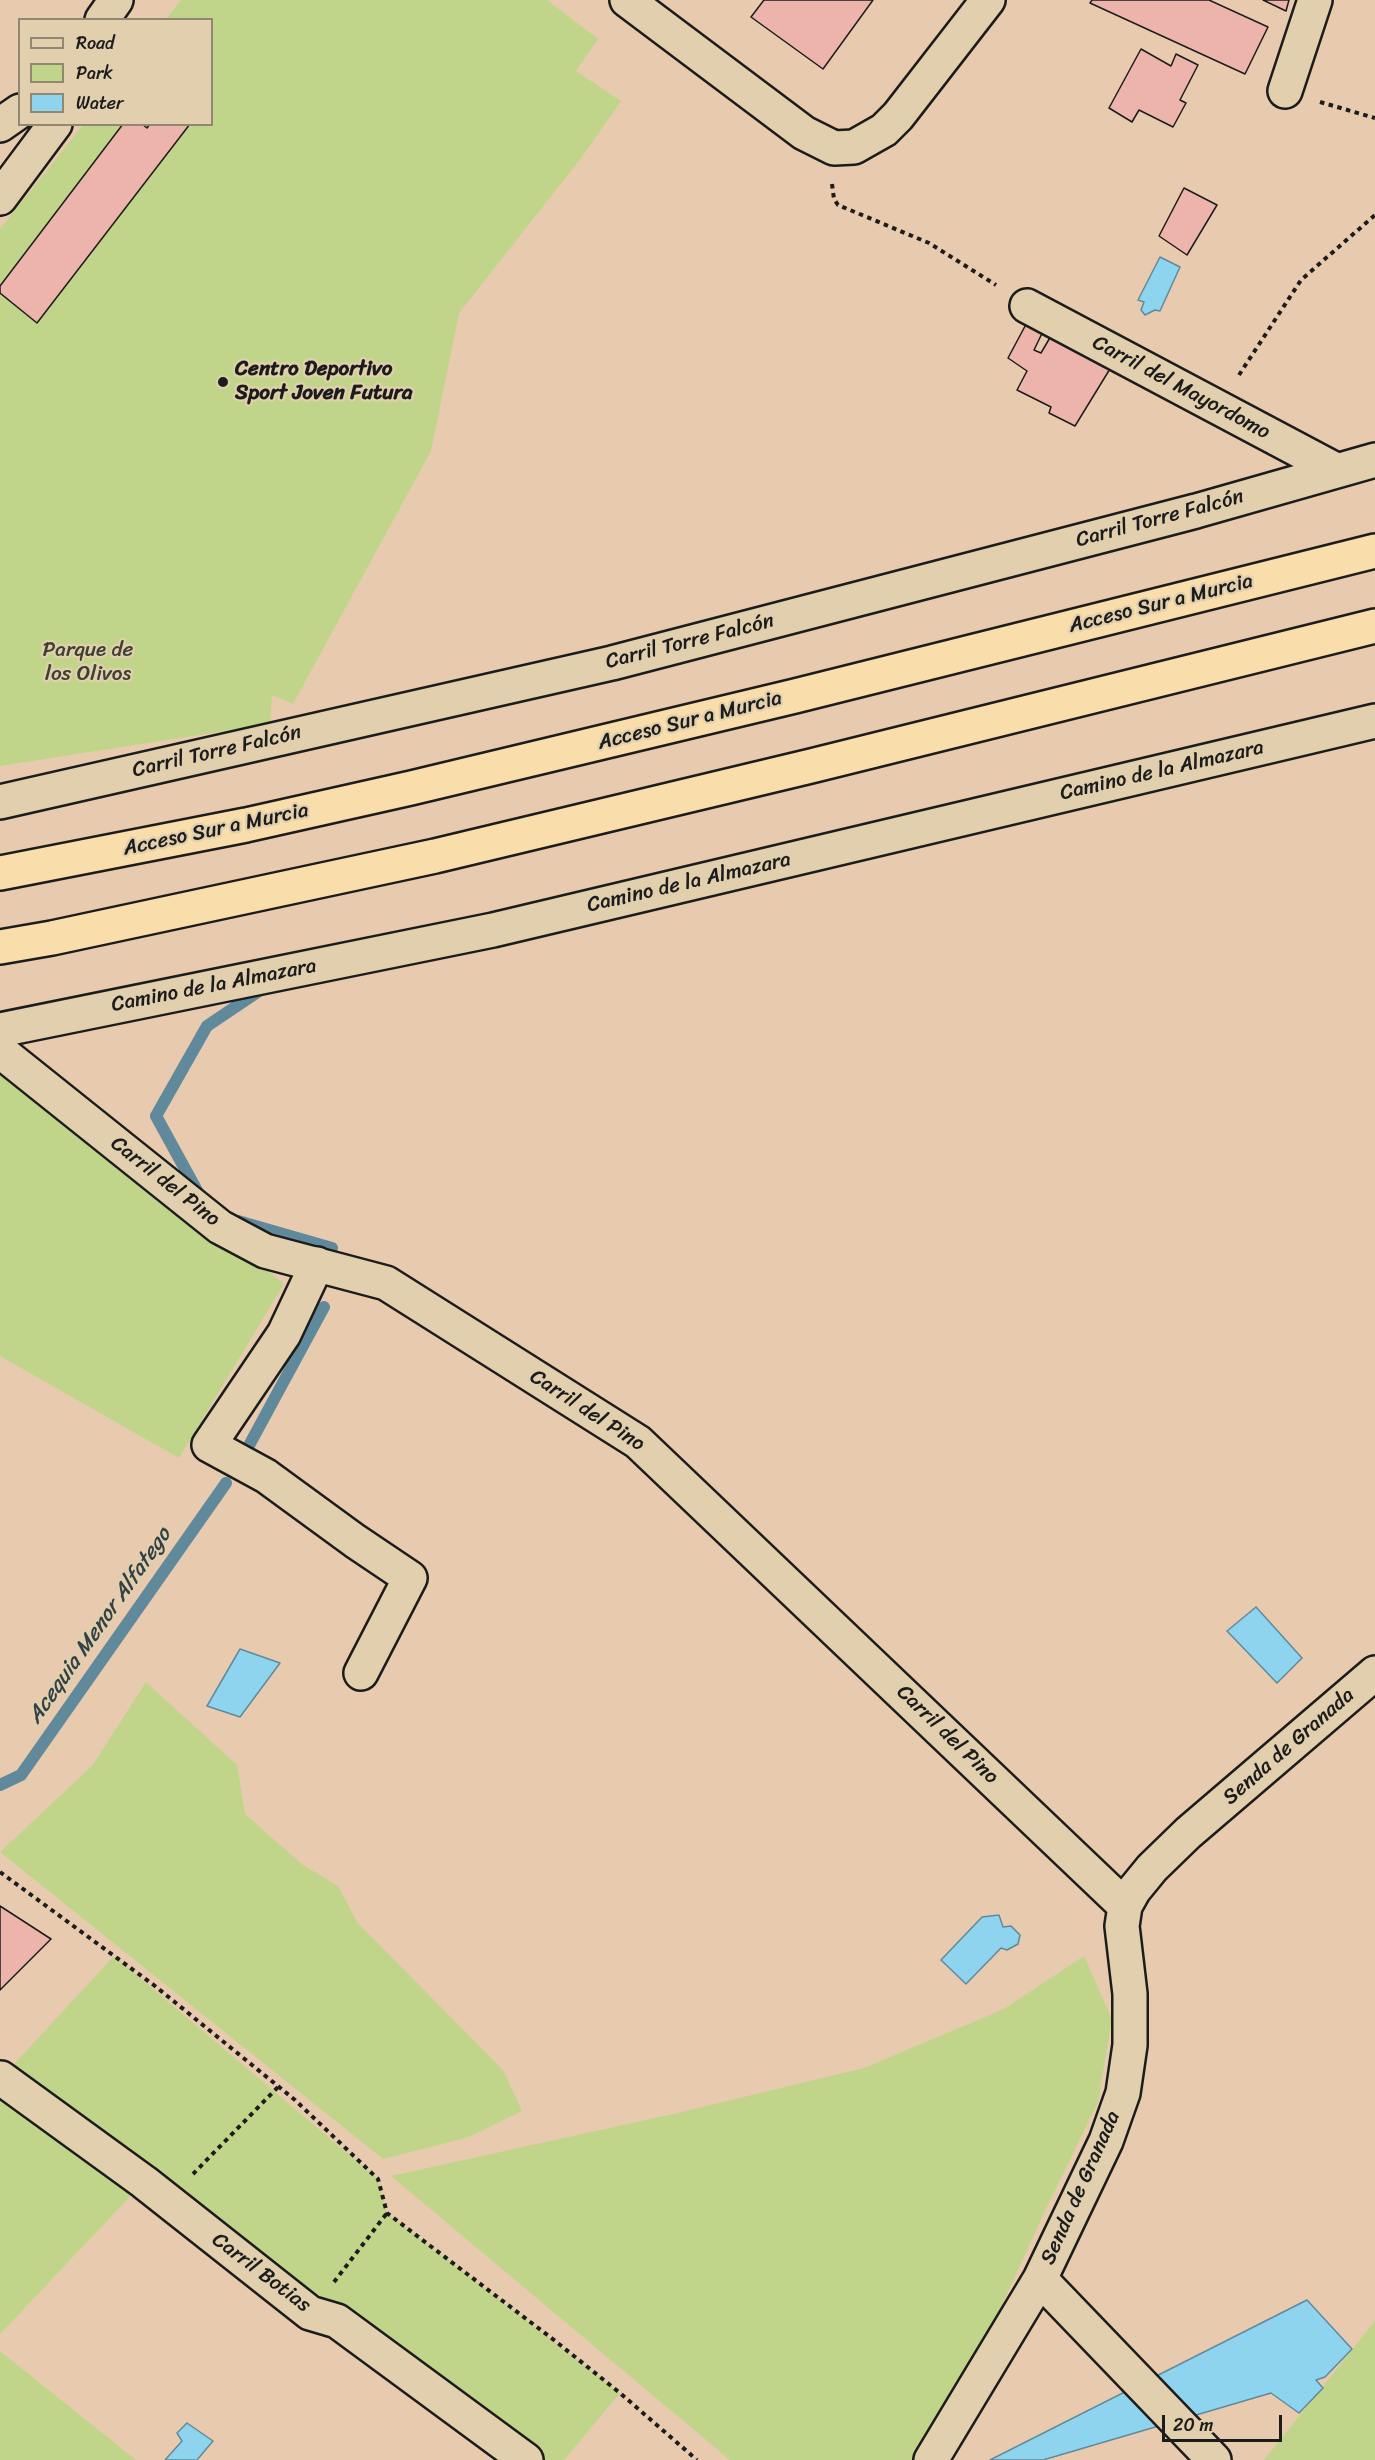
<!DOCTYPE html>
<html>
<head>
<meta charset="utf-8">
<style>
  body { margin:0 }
  #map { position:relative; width:1375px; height:2460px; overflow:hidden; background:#e8caaf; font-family:Sriracha,sans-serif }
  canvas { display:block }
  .legend { position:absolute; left:18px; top:18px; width:195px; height:108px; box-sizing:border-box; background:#e1cfad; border:2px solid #928773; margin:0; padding:8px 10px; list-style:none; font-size:18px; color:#1c1c1c }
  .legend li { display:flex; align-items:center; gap:12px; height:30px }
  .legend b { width:30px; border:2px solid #928773 }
  .scale { position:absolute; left:1162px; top:2415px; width:120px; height:27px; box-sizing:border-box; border:3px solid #1c1c1c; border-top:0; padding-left:8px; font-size:18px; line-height:21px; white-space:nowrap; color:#1c1c1c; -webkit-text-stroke:4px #e1cfad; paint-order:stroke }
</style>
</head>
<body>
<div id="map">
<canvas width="1375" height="2460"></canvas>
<ul class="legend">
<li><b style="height:8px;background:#e1cfad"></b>Road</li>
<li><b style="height:16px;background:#c1d58a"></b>Park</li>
<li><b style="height:16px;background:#8ed4ef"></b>Water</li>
</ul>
<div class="scale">20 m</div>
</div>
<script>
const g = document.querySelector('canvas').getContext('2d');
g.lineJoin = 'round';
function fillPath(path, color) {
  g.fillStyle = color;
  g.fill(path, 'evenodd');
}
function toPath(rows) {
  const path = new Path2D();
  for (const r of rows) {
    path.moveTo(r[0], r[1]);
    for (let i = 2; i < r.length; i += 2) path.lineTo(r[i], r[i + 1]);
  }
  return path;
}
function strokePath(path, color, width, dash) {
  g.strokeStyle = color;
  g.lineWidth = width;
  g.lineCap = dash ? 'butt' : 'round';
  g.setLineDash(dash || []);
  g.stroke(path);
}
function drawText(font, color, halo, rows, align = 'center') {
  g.font = font + ' Sriracha,sans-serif';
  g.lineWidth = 4.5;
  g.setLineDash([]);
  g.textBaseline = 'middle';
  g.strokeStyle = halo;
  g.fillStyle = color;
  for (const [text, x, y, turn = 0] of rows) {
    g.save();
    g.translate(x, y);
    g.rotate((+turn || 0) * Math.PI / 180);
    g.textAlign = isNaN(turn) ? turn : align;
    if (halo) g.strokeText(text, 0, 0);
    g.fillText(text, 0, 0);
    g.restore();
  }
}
fillPath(toPath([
  [181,0,547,0,598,39,576,71,621,101,582,157,459,313,431,451,293,704,272,695,270,724,0,766,0,229,83,125,212,124,212,20,166,19],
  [0,1051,284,1284,179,1458,0,1356],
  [146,1682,237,1765,245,1814,303,1865,338,1886,357,1922,503,2070,522,2111,469,2137,383,2159,0,1852,92,1766],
  [114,1956,378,2179,387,2213,620,2393,564,2460,537,2460,141,2185,0,2334,0,2077,2,2077],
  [1084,1956,1112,2019,1098,2102,1044,2213,969,2377,913,2460,730,2460,391,2176,673,2114,864,2068,1004,2009],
  [1375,2321,1375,2460,1264,2460],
  [0,2351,136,2460,0,2460]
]), '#c1d58a');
const water = toPath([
  [1160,257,1180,267,1160,311,1155,310,1145,315,1141,310,1144,302,1138,300,1160,257],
  [1256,1607,1302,1658,1277,1683,1227,1631,1256,1607],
  [240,1649,280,1663,240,1717,207,1706,240,1649],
  [999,1915,1003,1927,1011,1926,1020,1935,1018,1944,1007,1950,1001,1948,966,1984,941,1960,982,1917,999,1915],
  [1307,2300,1352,2349,1325,2377,1316,2380,1323,2388,1299,2413,1271,2393,1043,2460,990,2460,1307,2300],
  [187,2423,213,2441,197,2460,165,2460,182,2441,177,2433,187,2423]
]);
fillPath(water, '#8ed4ef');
strokePath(water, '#608a9b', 1.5);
strokePath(toPath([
  [201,1198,156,1116,207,1026,265,987],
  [238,1221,332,1248],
  [246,1451,324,1307],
  [0,1785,21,1775,226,1483]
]), '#608a9b', 12);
const building = toPath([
  [764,0,873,0,823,69,751,17,764,0],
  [1092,0,1209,0,1268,27,1245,74,1090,3,1092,0],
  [1263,0,1289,0,1286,11,1263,0],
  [1141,49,1171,66,1176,54,1198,65,1180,100,1186,103,1173,127,1139,110,1132,122,1109,108,1141,49],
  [123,124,142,124,147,128,150,124,190,124,37,323,0,293,0,286,123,124],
  [1184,188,1217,205,1187,255,1159,236,1184,188],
  [1031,315,1047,323,1034,350,1041,353,1055,329,1113,364,1075,426,1049,413,1051,407,1017,390,1027,371,1008,358,1031,315],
  [0,1906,51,1939,0,1990,0,1906]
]);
fillPath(building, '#ecb4ab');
strokePath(building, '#1c1c1c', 1.5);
const street = toPath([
  [627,0,804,133,834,148,854,147,884,130,898,116,988,0],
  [102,20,116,0],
  [1285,91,1315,0],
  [0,125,20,111],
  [0,198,55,124],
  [1027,306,1336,470],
  [0,802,612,663,1196,511,1375,460],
  [0,1030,493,930,1375,721],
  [0,1051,220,1227,265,1251,386,1283,638,1442,1125,1906],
  [317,1264,284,1334,209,1445,266,1476,355,1541,410,1578,361,1673],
  [1,2078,144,2182,310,2313,337,2321,526,2460],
  [1040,2279,1214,2460],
  [931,2460,1040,2279,1106,2141,1123,2093,1130,2045,1130,1994,1122,1926,1125,1906,1134,1890,1152,1868,1188,1833,1375,1673]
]);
const highway = toPath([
  [0,873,246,825,411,788,795,696,1375,551],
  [0,947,52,938,435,856,811,766,1375,626]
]);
strokePath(street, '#1c1c1c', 38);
strokePath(highway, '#1c1c1c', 38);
strokePath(toPath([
  [1320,102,1375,118],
  [832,184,834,199,838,205,929,243,996,285],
  [1239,375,1301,280,1375,215],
  [0,1872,155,1986,295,2100,378,2179,387,2213,554,2340,620,2393,697,2460],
  [193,2174,278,2087],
  [334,2282,387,2213]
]), '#1c1c1c', 4, [4.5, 4.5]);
strokePath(street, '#e1cfad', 33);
strokePath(highway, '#f9deab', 33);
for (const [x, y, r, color] of [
  [223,382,6,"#1c1c1c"]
]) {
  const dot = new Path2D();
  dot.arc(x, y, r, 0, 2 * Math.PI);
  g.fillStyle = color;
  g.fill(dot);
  strokePath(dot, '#e1cfad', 2);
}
drawText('bold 21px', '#1c1c1c', '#e1cfad', [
  ["Centro Deportivo",235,370],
  ["Sport Joven Futura",235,394]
], 'left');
drawText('21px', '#1c1c1c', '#e1cfad', [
  ["Carril del Mayordomo",1181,388,28],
  ["Carril Torre Falcón",1160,519,-15],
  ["Acceso Sur a Murcia",1161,604,-14],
  ["Carril Torre Falcón",690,642,-14],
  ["Acceso Sur a Murcia",690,721,-14],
  ["Carril Torre Falcón",217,752,-13],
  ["Camino de la Almazara",1162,771,-13],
  ["Acceso Sur a Murcia",216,830,-12],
  ["Camino de la Almazara",689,883,-13],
  ["Camino de la Almazara",214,986,-11],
  ["Carril del Pino",165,1182,38],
  ["Carril del Pino",587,1411,33],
  ["Carril del Pino",947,1735,44],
  ["Senda de Granada",1289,1747,-41],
  ["Senda de Granada",1081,2188,-66],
  ["Carril Botias",261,2273,37]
]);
drawText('21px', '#3d4132', '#e1cfad', [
  ["Parque de",88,651],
  ["los Olivos",88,675]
]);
drawText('italic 22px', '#334146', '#e1cfad', [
  ["Acequia Menor Alfatego",100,1626,-55]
]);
</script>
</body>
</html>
